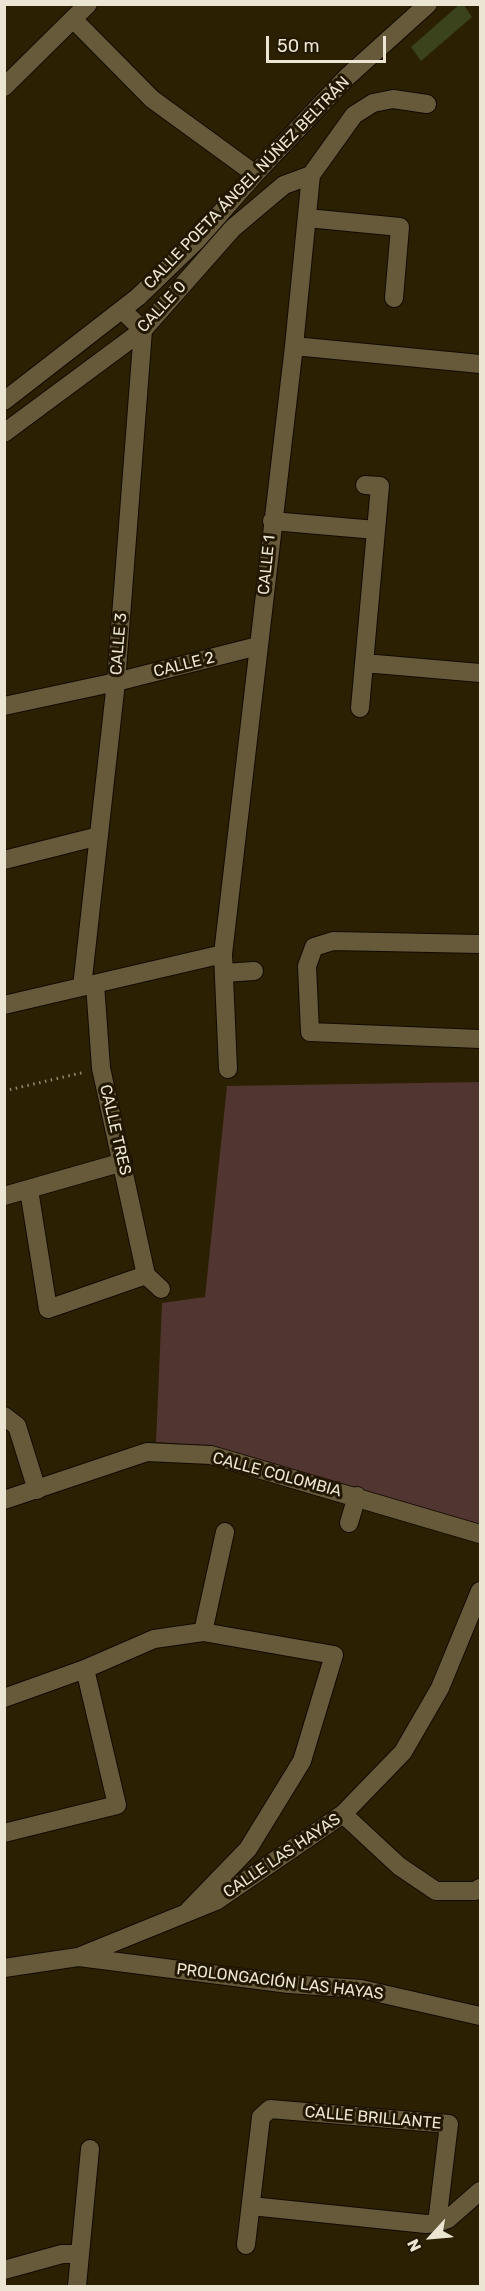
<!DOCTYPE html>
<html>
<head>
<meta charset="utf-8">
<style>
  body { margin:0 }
  #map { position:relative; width:485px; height:2291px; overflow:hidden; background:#2b2102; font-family:Rubik,sans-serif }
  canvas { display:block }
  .frame { position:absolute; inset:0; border:6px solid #ece5d4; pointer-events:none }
  .north { position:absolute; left:401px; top:2207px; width:60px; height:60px; -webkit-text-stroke:4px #221700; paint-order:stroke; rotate:244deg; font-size:16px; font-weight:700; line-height:24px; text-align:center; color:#ece5d4 }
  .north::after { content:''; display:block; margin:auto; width:21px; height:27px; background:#ece5d4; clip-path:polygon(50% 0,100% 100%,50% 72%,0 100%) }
  .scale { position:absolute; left:266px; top:36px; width:120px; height:27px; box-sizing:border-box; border:3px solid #ece5d4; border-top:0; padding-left:8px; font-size:18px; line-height:21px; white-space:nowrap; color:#ece5d4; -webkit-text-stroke:4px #221700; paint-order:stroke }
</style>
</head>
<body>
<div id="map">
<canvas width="485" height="2291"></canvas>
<div class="frame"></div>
<div class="north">N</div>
<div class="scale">50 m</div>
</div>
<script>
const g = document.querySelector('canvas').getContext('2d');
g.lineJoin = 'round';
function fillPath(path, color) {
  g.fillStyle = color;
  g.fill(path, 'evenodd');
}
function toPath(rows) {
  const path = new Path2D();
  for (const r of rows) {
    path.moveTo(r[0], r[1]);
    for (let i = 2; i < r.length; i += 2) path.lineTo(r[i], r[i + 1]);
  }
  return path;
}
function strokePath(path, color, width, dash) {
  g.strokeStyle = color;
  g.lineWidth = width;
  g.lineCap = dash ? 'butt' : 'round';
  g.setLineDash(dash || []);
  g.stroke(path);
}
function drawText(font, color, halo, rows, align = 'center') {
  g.font = font + ' Rubik,sans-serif';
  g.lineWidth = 6;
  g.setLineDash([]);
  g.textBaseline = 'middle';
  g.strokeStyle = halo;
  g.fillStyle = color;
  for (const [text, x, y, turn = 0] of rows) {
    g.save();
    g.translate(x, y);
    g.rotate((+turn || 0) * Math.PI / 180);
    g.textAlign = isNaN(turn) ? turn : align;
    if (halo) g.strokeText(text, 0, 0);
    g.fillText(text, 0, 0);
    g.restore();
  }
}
fillPath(toPath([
  [480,1082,480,1527,216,1447,156,1442,162,1303,205,1297,227,1086]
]), '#503531');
fillPath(toPath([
  [460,4,463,4,472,17,421,61,411,47]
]), '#3a431b');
const minor = toPath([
  [73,19,152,99,255,174],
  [4,87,88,4],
  [307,218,400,227,394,298],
  [294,346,480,364],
  [4,401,138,297,196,241,255,174,347,77,428,4],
  [4,433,143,330,233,228,284,185,311,175],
  [272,521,376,530],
  [364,663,480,673],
  [4,706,116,682,258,646],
  [360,708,380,486,365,485],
  [4,860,99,836],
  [480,944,333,941,314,947,307,966,310,1032,480,1039],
  [224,973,254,971],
  [95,984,101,1068,146,1275],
  [82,987,116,682,143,330,122,310],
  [4,1005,223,954],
  [228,1069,223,954,294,346,311,175,354,115,373,103,393,99,427,104],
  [29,1190,48,1309,146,1275],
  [4,1196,123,1162],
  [146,1275,161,1289],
  [4,1416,17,1426,37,1490],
  [4,1500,147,1452,211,1455,480,1534],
  [349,1523,357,1496],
  [203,1632,225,1532],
  [4,1698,85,1669,154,1639,203,1632,334,1655,302,1761,248,1849,189,1910],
  [343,1814,399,1866,436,1891,475,1891,480,1888],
  [4,1833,117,1805,85,1669],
  [79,1957,289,1984,361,1989,480,2016],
  [4,1968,78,1957,216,1901,343,1814,403,1752,440,1688,480,1591],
  [251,2206,426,2224,437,2223,448,2219,480,2191],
  [246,2245,261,2117,270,2109,449,2124,437,2223],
  [4,2270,62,2254,80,2254],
  [77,2286,90,2149]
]);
strokePath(minor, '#120a00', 20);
strokePath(toPath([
  [4,1091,85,1072]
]), '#918871', 3, [1.5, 4.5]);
strokePath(minor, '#665a3b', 18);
drawText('16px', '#ece5d4', '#221700', [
  ["CALLE POETA ÁNGEL NÚÑEZ BELTRÁN",247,183,-46],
  ["CALLE 0",162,307,-47],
  ["CALLE 1",267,565,-84],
  ["CALLE 3",119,644,-85],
  ["CALLE 2",184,665,-14],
  ["CALLE TRES",115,1130,77],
  ["CALLE COLOMBIA",277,1475,15],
  ["CALLE LAS HAYAS",282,1856,-34],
  ["PROLONGACIÓN LAS HAYAS",280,1982,7],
  ["CALLE BRILLANTE",373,2118,5]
]);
</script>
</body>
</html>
